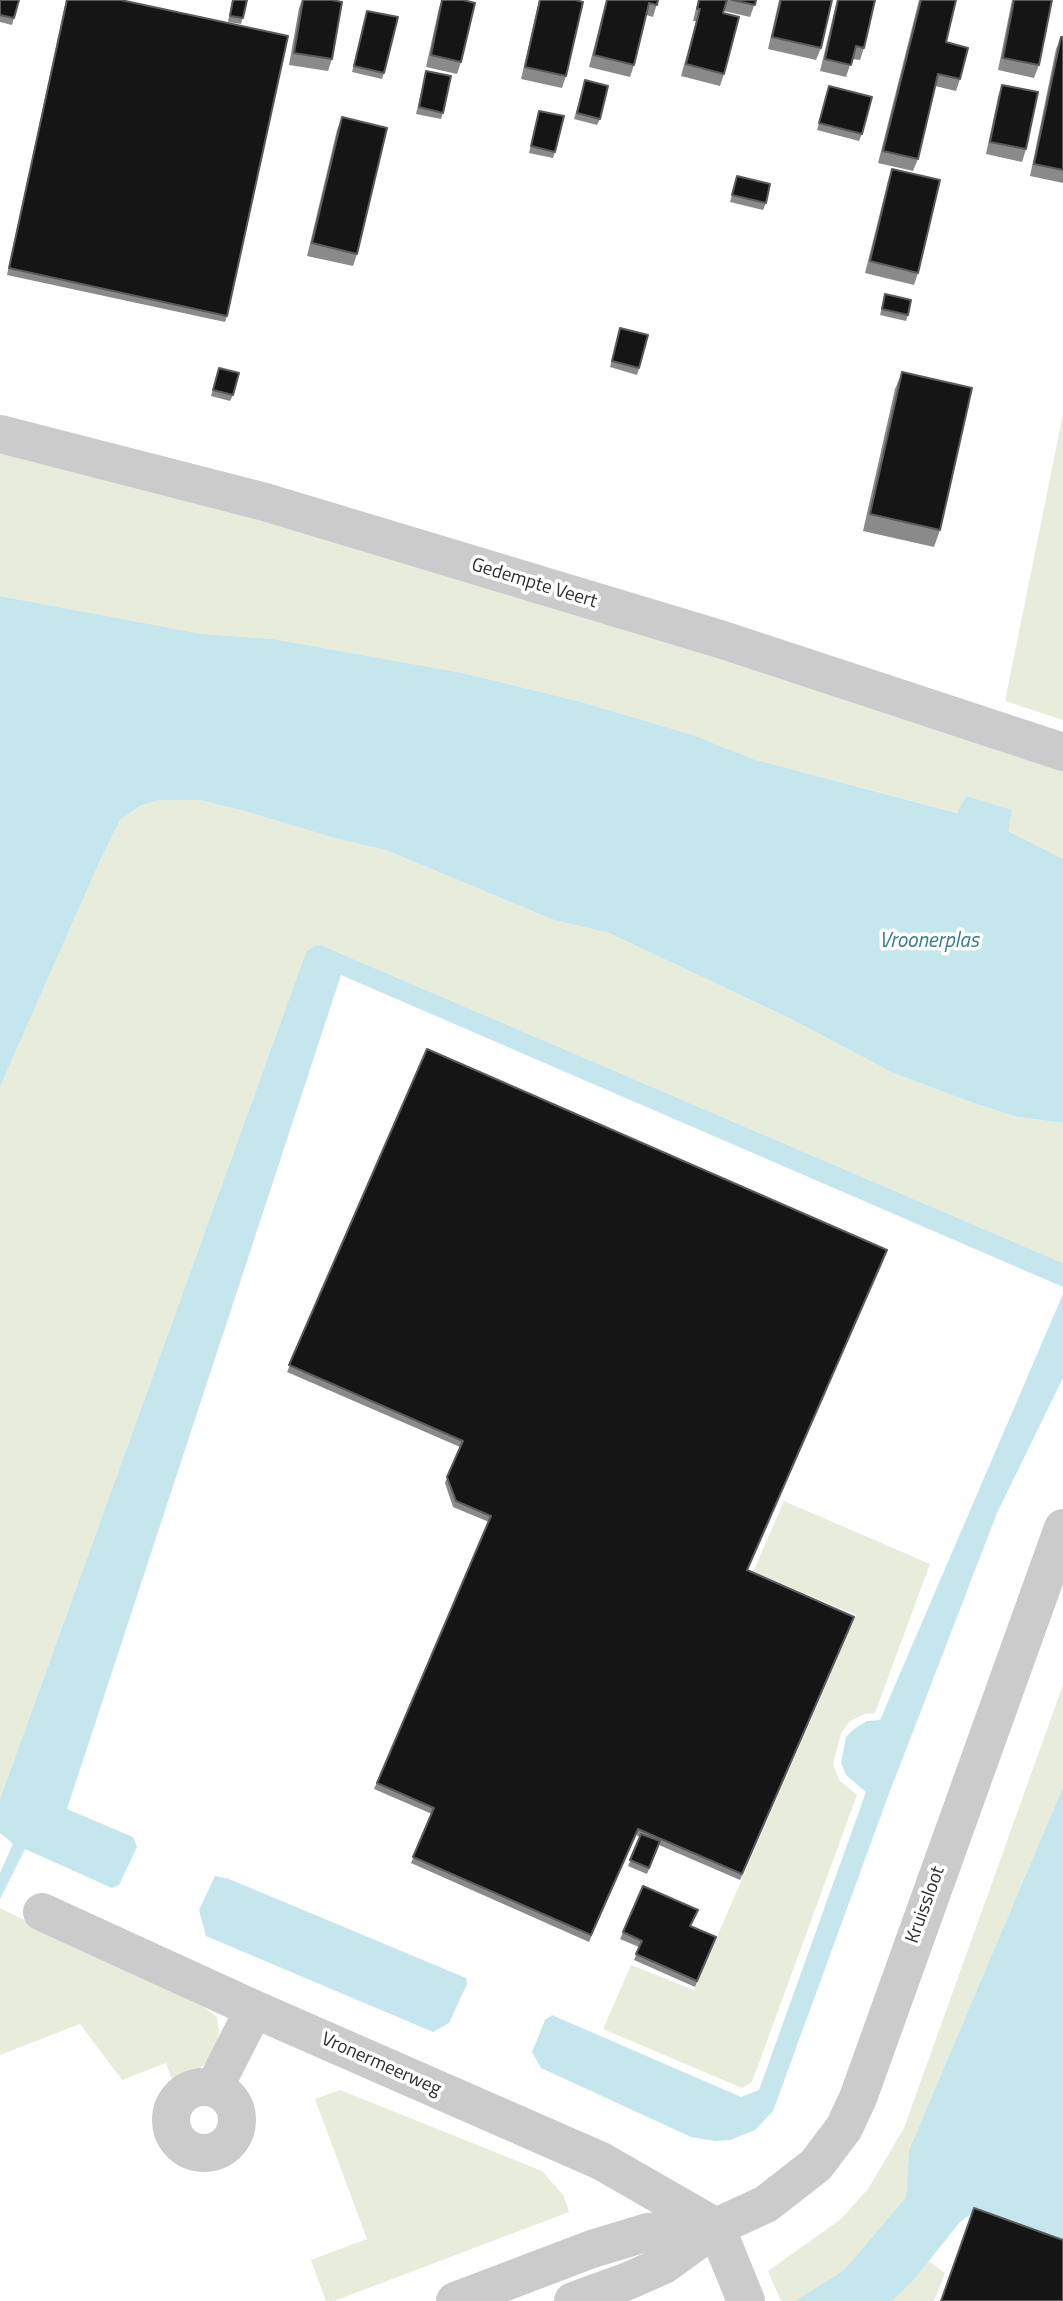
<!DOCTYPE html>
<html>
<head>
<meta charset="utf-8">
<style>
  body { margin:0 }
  canvas { display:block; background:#fff }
</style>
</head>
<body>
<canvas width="1063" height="2301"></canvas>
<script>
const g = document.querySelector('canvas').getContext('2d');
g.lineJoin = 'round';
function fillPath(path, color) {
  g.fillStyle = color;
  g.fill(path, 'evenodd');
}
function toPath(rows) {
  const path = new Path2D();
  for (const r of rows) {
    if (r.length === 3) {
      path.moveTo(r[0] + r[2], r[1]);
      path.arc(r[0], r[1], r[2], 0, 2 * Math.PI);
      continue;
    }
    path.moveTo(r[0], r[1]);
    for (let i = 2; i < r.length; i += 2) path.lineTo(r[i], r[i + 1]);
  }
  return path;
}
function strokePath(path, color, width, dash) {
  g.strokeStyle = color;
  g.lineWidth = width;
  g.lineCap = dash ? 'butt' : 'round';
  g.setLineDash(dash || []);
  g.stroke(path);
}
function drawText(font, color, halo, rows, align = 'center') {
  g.font = font + ' "Titillium Web",sans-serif';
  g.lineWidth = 7;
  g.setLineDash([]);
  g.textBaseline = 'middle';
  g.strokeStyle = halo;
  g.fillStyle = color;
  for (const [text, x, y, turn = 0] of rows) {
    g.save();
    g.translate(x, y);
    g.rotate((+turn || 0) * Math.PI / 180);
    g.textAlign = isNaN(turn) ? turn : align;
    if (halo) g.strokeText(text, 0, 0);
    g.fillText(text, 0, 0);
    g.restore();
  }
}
fillPath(toPath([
  [1063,414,1063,720,1005,701],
  [0,449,444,570,1063,768,1063,859,1008,831,966,796,958,813,753,759,693,735,578,701,463,673,274,639,203,634,0,596],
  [159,800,200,800,248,812,338,839,386,850,554,920,609,933,791,1019,893,1073,973,1103,1017,1117,1063,1123,1063,1263,323,946,306,952,0,1799,0,1087,99,863,120,820,140,806],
  [784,1501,930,1564,875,1713,865,1714,850,1721,841,1733,833,1764,839,1780,857,1795,752,2082,742,2088,603,2029,631,1965,694,1990,856,1615,753,1572],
  [1063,1685,1063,1787,909,2150,906,2197,844,2270,795,2301,781,2301,768,2271,841,2219,868,2189,904,2128],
  [0,1908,203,2007,217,2017,219,2033,213,2056,197,2071,173,2082,166,2063,122,2080,80,2024,0,2055],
  [340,2090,542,2171,564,2196,569,2212,334,2301,326,2301,311,2260,367,2239,315,2099],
  [929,2261,945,2273,934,2301,892,2301]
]), '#e8ecdb');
fillPath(toPath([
  [0,596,203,634,274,639,463,673,578,701,693,735,753,759,957,813,966,796,1012,810,1008,831,1063,859,1063,1123,1017,1117,973,1103,893,1073,791,1019,609,933,554,920,386,850,338,839,248,812,200,800,159,800,140,806,120,820,99,863,0,1087],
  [315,946,323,946,1063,1263,1063,1287,341,975,67,1809,133,1837,137,1847,119,1885,112,1888,25,1849,0,1899,0,1873,13,1844,0,1833,0,1799,306,952],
  [1063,1294,1063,1378,997,1513,887,1799,773,2111,755,2130,730,2140,715,2141,691,2137,541,2068,532,2052,545,2020,552,2015,741,2097,759,2090,866,1792,846,1775,841,1763,846,1737,854,1729,867,1721,880,1720],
  [1063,1787,1063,2247,971,2214,960,2222,916,2277,892,2301,795,2301,844,2270,906,2197,909,2150],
  [215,1876,229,1879,466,1978,467,1984,449,2023,433,2032,206,1936,199,1910]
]), '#c6e6ed');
strokePath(toPath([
  [0,434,265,502,723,640,1063,752],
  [42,1912,254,2009,601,2161,716,2227],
  [204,2120,33],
  [214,2088,254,2009],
  [716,2227,746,2301],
  [455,2301,592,2249,648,2232,716,2227],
  [573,2301,628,2281,664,2265,716,2227,766,2204,816,2165,844,2128,858,2098,1063,1528]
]), '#cbcbcb', 38);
fillPath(toPath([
  [0,0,14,18,12,25,0,22],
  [66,0,121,0,227,316,225,322,7,275],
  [232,0,247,0,241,24,228,22],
  [302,0,332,0,332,59,328,71,289,65,299,8],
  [442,0,463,0,461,62,457,74,426,67,439,8],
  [539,0,575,0,566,76,562,88,521,79],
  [606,0,658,0,653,17,646,15,634,65,630,77,589,67],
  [698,0,756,0,750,17,724,11,724,74,720,86,681,76,696,21,693,21],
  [779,0,832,0,821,48,816,60,768,49],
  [837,0,875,0,864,48,860,60,852,59,846,77,820,71],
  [919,0,956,0,946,42,960,79,956,91,935,86,918,159,913,171,878,163],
  [1012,0,1052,0,1039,65,1034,78,998,70],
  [367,11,384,73,382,79,352,72],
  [1061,37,1063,37,1063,183,1030,176,1056,49],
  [426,71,443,113,441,119,416,114],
  [585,80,600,119,597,125,574,119],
  [1002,85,1026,149,1022,162,986,154,998,97],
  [829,86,862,134,859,141,817,130],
  [539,111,555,152,553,158,529,153],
  [342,117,357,254,353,266,307,256,337,130],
  [892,169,918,273,914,285,865,273,888,181],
  [737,176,766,203,763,210,730,202],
  [885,294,908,315,906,321,880,315],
  [620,328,639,368,637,375,610,367],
  [902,372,940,530,934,547,863,531,895,389],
  [217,374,233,395,230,401,211,396],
  [427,1049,748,1571,852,1623,740,1880,659,1845,647,1874,628,1866,640,1837,636,1835,589,1942,411,1863,432,1814,374,1789,489,1522,453,1507,445,1483,460,1447,287,1372],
  [643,1886,691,1926,716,1937,695,1987,634,1960,639,1947,620,1939]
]), '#8a8a8a');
const building = toPath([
  [0,0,19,0,14,18,0,15,0,0],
  [67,0,121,0,288,36,227,316,9,268,67,0],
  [233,0,247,0,243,18,230,16,233,0],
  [303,0,332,0,342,2,332,59,294,53,303,0],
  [442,0,463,0,475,3,461,62,431,55,442,0],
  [540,0,575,0,583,2,566,76,525,67,540,0],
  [607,0,658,0,657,5,649,3,634,65,594,55,607,0],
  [699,0,727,0,723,13,739,17,724,74,686,64,700,9,697,9,699,0],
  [732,0,756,0,755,5,732,0],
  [781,0,832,0,821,48,772,37,781,0],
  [838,0,875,0,864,48,856,46,851,65,825,59,838,0],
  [921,0,956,0,946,42,968,48,960,79,938,74,918,159,883,151,921,0],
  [1014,0,1052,0,1039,65,1003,58,1014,0],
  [367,11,398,17,384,73,354,66,367,11],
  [1061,37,1063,37,1063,170,1034,164,1061,37],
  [426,71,451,76,443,113,419,107,426,71],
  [585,80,608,86,600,119,577,113,585,80],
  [1002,85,1038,92,1026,149,990,142,1002,85],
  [829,86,872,97,862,134,819,123,829,86],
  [539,111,564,116,555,152,531,146,539,111],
  [342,117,387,128,357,254,312,243,342,117],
  [892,169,940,180,918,273,870,261,892,169],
  [737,176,770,184,766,203,732,195,737,176],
  [885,294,911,300,908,315,882,309,885,294],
  [620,328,648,335,639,368,612,361,620,328],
  [219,368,239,373,233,395,213,390,219,368],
  [902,372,972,388,940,530,870,514,902,372],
  [427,1049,887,1250,747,1570,854,1617,742,1874,638,1829,591,1935,413,1857,434,1808,377,1783,491,1516,456,1501,447,1477,463,1441,289,1365,427,1049],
  [641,1834,660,1841,649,1868,630,1860,641,1834],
  [643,1886,698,1910,690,1926,716,1937,697,1981,636,1954,642,1941,623,1932,643,1886],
  [974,2208,1063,2240,1063,2301,941,2301,974,2208]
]);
fillPath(building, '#151515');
strokePath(building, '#5b5b5b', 2);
drawText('19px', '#2e2e2e', '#fff', [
  ["Gedempte Veert",534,584,17],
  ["Kruissloot",926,1905,-70],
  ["Vronermeerweg",381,2065,24]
]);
drawText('italic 21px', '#367d8e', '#fff', [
  ["Vroonerplas",929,942]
]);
</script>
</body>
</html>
